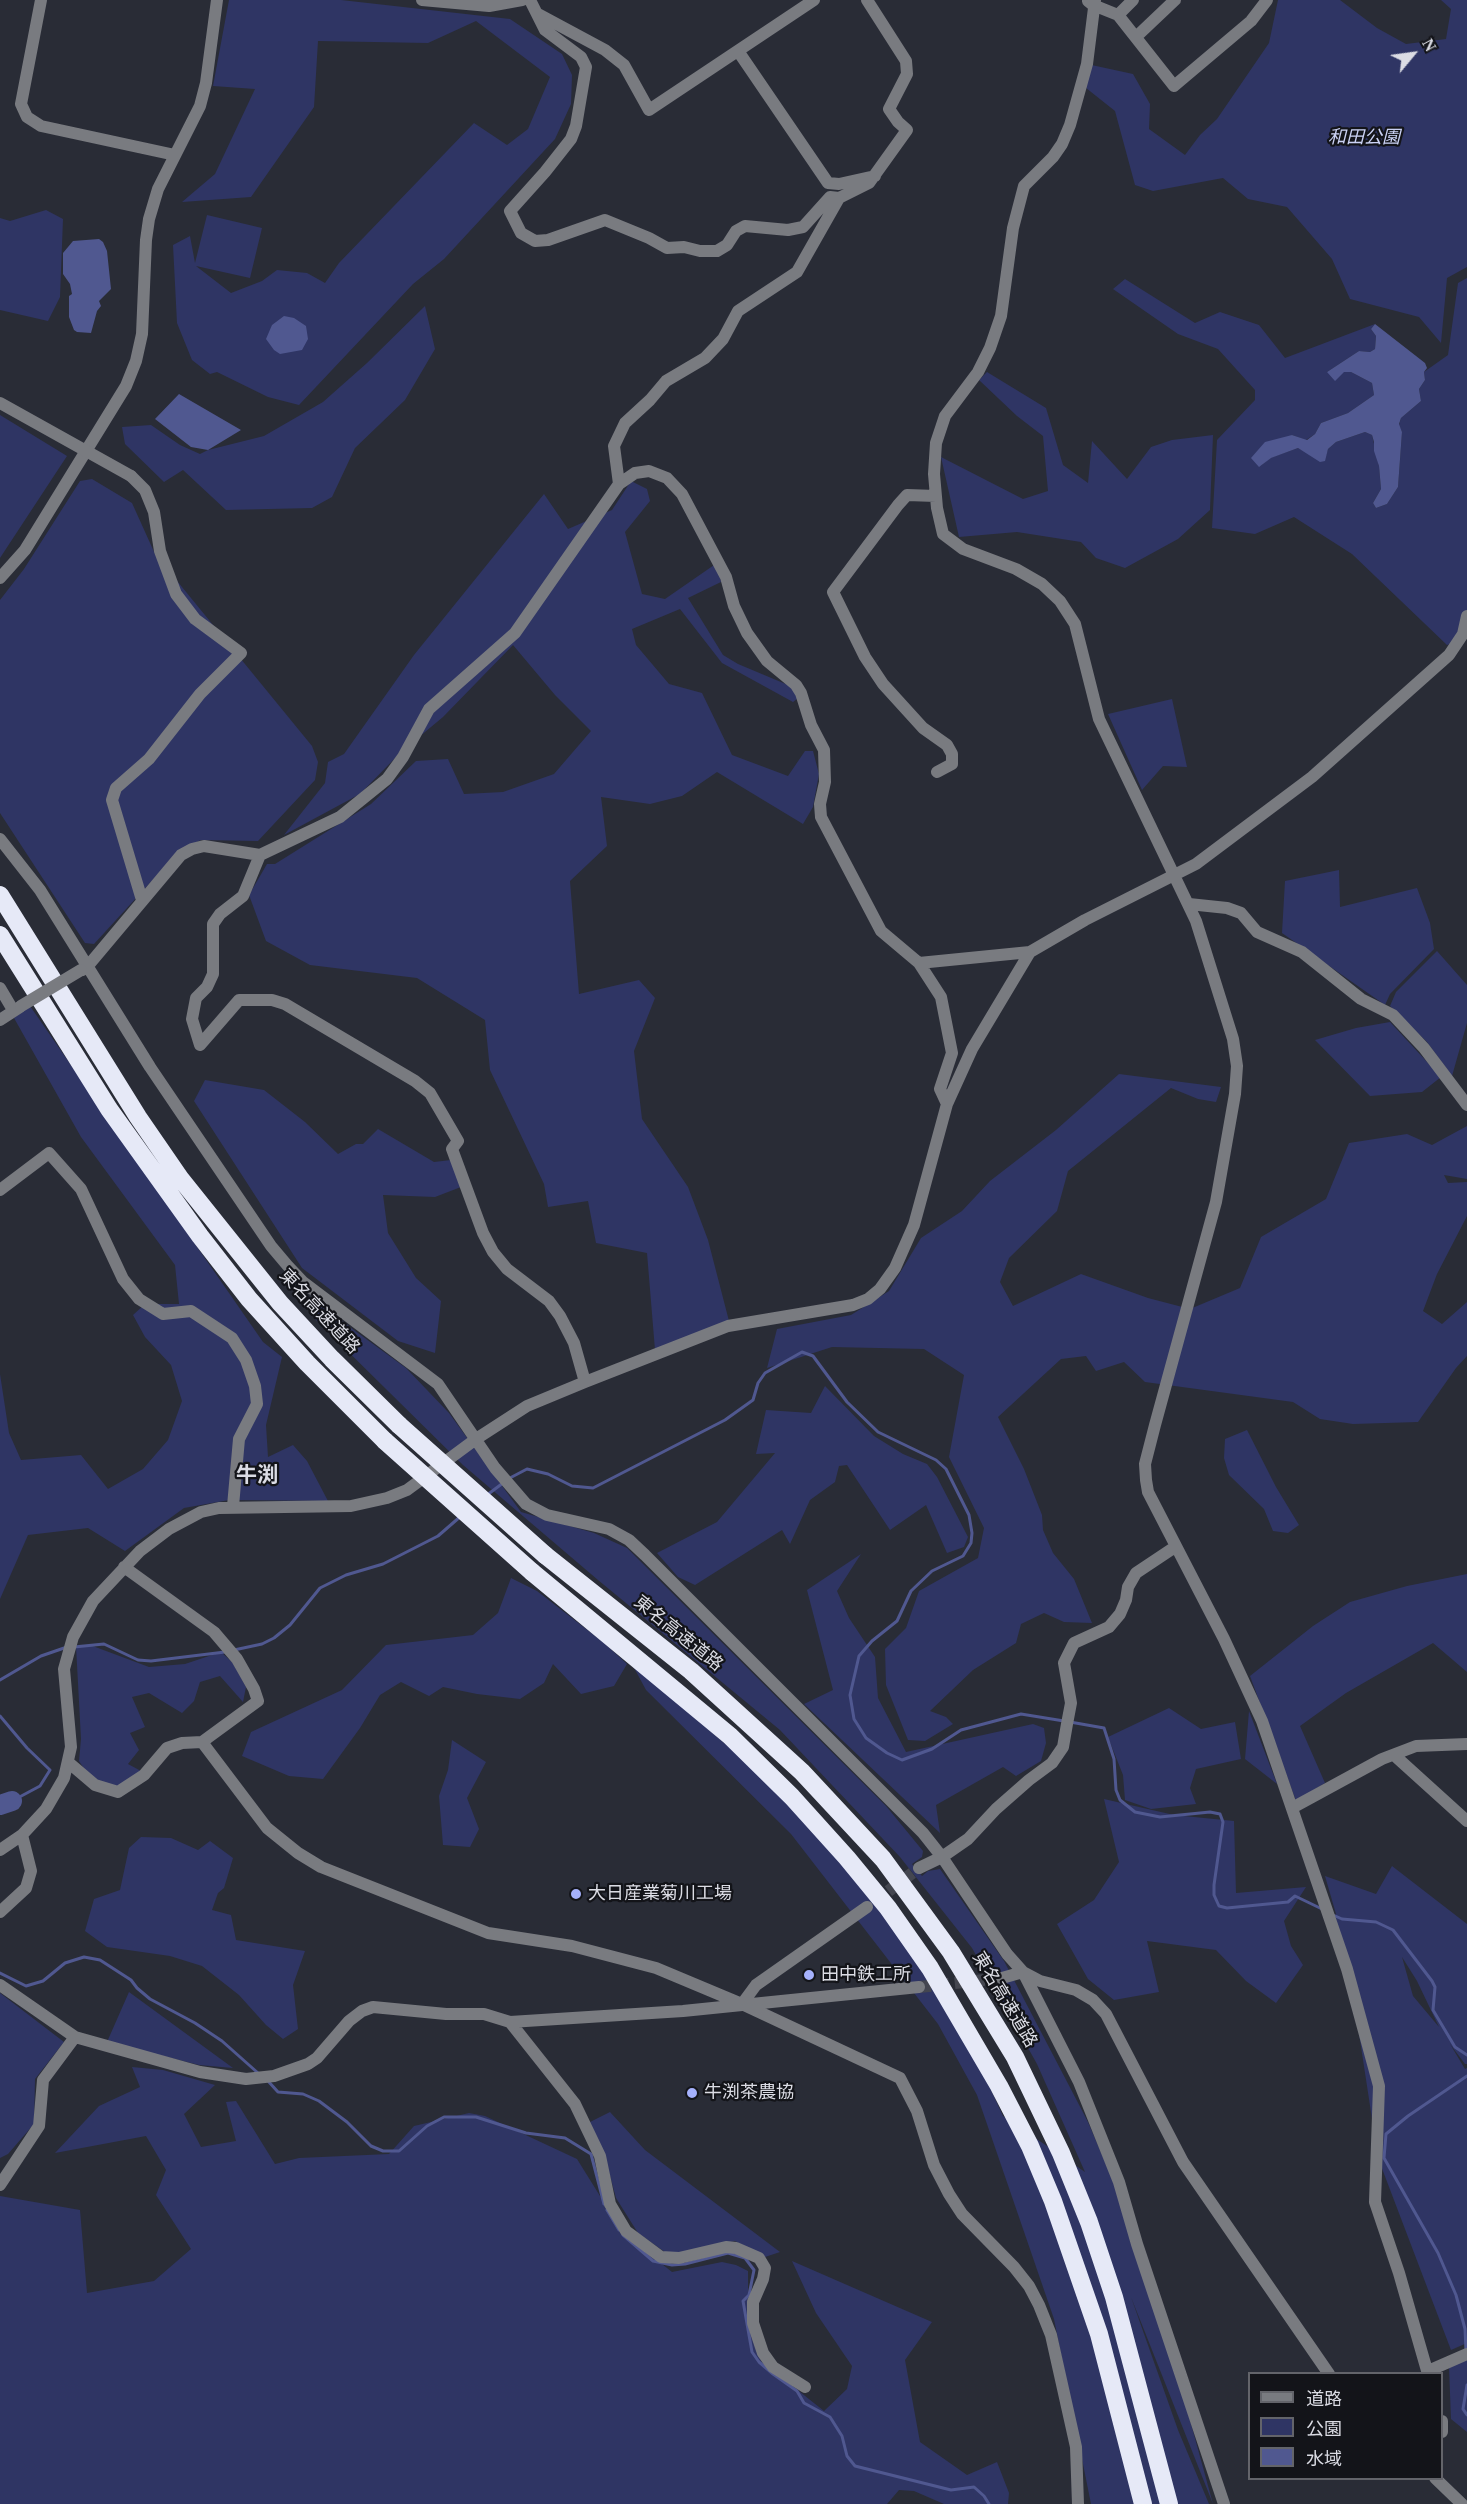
<!DOCTYPE html>
<html>
<head>
<meta charset="utf-8">
<style>
  body { margin:0 }
  #map { position:relative; width:1467px; height:2504px; overflow:hidden; background:#292c36; font-family:"Times New Roman","Noto Sans JP",serif }
  canvas { display:block }
  .legend { position:absolute; left:1248px; top:2372px; width:195px; height:108px; box-sizing:border-box; background:#131419; border:2px solid #63646a; margin:0; padding:8px 10px; list-style:none; font-size:18px; color:#dbdce4 }
  .legend li { display:flex; align-items:center; gap:12px; height:30px }
  .legend b { width:30px; border:2px solid #63646a }
  .north { position:absolute; left:1383px; top:24px; width:60px; height:60px; -webkit-text-stroke:4px #131419; paint-order:stroke; rotate:61deg; font-size:16px; font-weight:700; line-height:24px; text-align:center; color:#dbdce4 }
  .north::after { content:''; display:block; margin:auto; width:21px; height:27px; background:#dbdce4; clip-path:polygon(50% 0,100% 100%,50% 72%,0 100%) }
</style>
</head>
<body>
<div id="map">
<canvas width="1467" height="2504"></canvas>
<ul class="legend">
<li><b style="height:8px;background:#797b80"></b>道路</li>
<li><b style="height:16px;background:#2f3564"></b>公園</li>
<li><b style="height:16px;background:#505890"></b>水域</li>
</ul>
<div class="north">N</div>
</div>
<script>
const g = document.querySelector('canvas').getContext('2d');
g.lineJoin = 'round';
function fillPath(path, color) {
  g.fillStyle = color;
  g.fill(path, 'evenodd');
}
function toPath(rows) {
  const path = new Path2D();
  for (const r of rows) {
    path.moveTo(r[0], r[1]);
    for (let i = 2; i < r.length; i += 2) path.lineTo(r[i], r[i + 1]);
  }
  return path;
}
function strokePath(path, color, width, dash) {
  g.strokeStyle = color;
  g.lineWidth = width;
  g.lineCap = dash ? 'butt' : 'round';
  g.setLineDash(dash || []);
  g.stroke(path);
}
function drawText(font, color, halo, rows, align = 'center') {
  g.font = font + ' "Times New Roman","Noto Sans JP",serif';
  g.lineWidth = 4.5;
  g.setLineDash([]);
  g.textBaseline = 'middle';
  g.strokeStyle = halo;
  g.fillStyle = color;
  for (const [text, x, y, turn = 0] of rows) {
    g.save();
    g.translate(x, y);
    g.rotate((+turn || 0) * Math.PI / 180);
    g.textAlign = isNaN(turn) ? turn : align;
    if (halo) g.strokeText(text, 0, 0);
    g.fillText(text, 0, 0);
    g.restore();
  }
}
fillPath(toPath([
  [229,0,341,0,510,19,562,54,572,75,571,104,555,139,444,259,413,284,299,405,268,397,217,372,210,374,192,360,177,323,173,245,190,236,195,263,207,215,262,228,250,278,196,266,231,293,262,281,277,270,307,273,325,283,339,263,474,123,507,145,528,129,550,77,476,21,428,43,318,41,314,107,251,197,182,202,215,174,255,89,213,86],
  [1278,0,1340,0,1377,28,1406,44,1446,39,1451,9,1441,0,1467,0,1467,267,1447,278,1441,343,1419,317,1350,299,1332,259,1287,207,1248,199,1223,178,1153,191,1135,185,1115,111,1081,84,1087,64,1133,74,1150,104,1149,129,1185,155,1200,135,1217,119,1269,43],
  [46,210,63,219,60,297,48,321,0,310,0,218,10,221],
  [1467,278,1467,638,1447,645,1352,554,1294,517,1255,534,1212,528,1217,440,1255,400,1255,390,1218,349,1178,334,1113,289,1125,279,1195,323,1220,312,1259,325,1285,358,1375,324,1371,329,1376,336,1375,349,1370,352,1359,351,1327,372,1351,372,1372,383,1374,395,1348,413,1321,423,1315,434,1306,440,1292,435,1259,467,1270,458,1298,448,1324,461,1328,449,1336,442,1365,432,1372,435,1379,466,1381,489,1373,503,1376,508,1387,504,1398,487,1402,432,1399,425,1401,418,1421,401,1419,389,1425,380,1424,372,1448,355,1458,283],
  [425,306,435,349,405,400,355,448,332,497,312,508,226,510,183,470,164,482,125,444,122,427,151,425,180,445,200,454,208,450,264,436,323,402,367,363],
  [987,372,1046,408,1063,465,1088,483,1092,441,1127,479,1151,447,1172,440,1213,435,1210,510,1178,539,1125,568,1096,558,1081,542,1017,532,959,537,941,457,1023,499,1048,491,1043,436,1017,416,979,380],
  [0,415,67,456,0,558],
  [92,479,132,503,155,554,312,746,318,762,315,780,258,841,201,840,181,849,94,944,85,943,0,813,0,600,24,569,80,481],
  [631,481,647,489,650,501,625,532,642,594,665,599,717,563,721,582,688,598,723,655,738,664,788,685,802,695,793,702,722,663,680,609,632,629,636,645,669,684,702,693,732,755,788,776,805,751,813,751,819,774,813,807,803,824,717,772,682,796,650,804,601,797,607,846,570,881,579,994,639,980,655,998,634,1051,642,1119,688,1187,708,1240,729,1321,655,1350,647,1253,596,1243,588,1201,548,1207,544,1184,490,1070,485,1020,417,978,310,965,266,941,249,895,267,864,275,864,371,804,416,761,448,759,464,794,503,792,554,774,591,731,555,695,513,645,443,717,401,752,360,794,284,835,325,783,328,762,344,754,414,655,544,494,568,529,612,510],
  [1172,699,1187,767,1163,766,1142,790,1108,714],
  [1339,870,1340,907,1417,888,1430,923,1434,949,1390,994,1385,1005,1282,933,1285,881],
  [1437,951,1467,985,1467,1023,1452,1076,1427,1042,1390,1006,1396,992],
  [30,1006,263,1342,282,1357,266,1425,268,1457,293,1445,307,1461,328,1501,229,1500,184,1508,125,1551,88,1528,28,1535,0,1599,0,1374,9,1433,21,1460,81,1455,108,1489,143,1469,168,1440,182,1401,171,1365,145,1337,133,1315,145,1304,179,1304,175,1265,81,1137,14,1018],
  [1390,1022,1441,1077,1422,1092,1370,1096,1315,1040,1356,1028],
  [1119,1074,1221,1087,1216,1102,1198,1099,1171,1088,1068,1171,1057,1211,1009,1258,1000,1282,1013,1306,1081,1274,1148,1298,1190,1309,1240,1288,1261,1237,1326,1199,1349,1143,1407,1134,1432,1145,1467,1126,1467,1179,1444,1175,1448,1183,1467,1182,1467,1216,1437,1274,1423,1311,1442,1324,1467,1302,1467,1356,1456,1368,1418,1422,1353,1424,1320,1419,1293,1402,1145,1382,1124,1362,1096,1371,1086,1356,1061,1359,998,1417,1024,1469,1042,1515,1043,1530,1053,1553,1074,1579,1092,1623,1064,1622,1044,1613,1021,1624,1016,1643,973,1670,930,1711,946,1717,953,1724,925,1741,908,1740,886,1685,885,1649,906,1628,919,1591,978,1558,984,1528,949,1457,964,1375,924,1349,832,1347,767,1368,777,1329,851,1315,889,1291,921,1238,962,1211,990,1181,1056,1130],
  [205,1080,264,1090,305,1122,338,1154,356,1144,363,1144,378,1129,434,1162,451,1160,461,1187,435,1197,383,1195,388,1233,416,1278,441,1301,435,1353,398,1341,302,1268,194,1101],
  [303,1293,406,1368,449,1413,521,1512,594,1533,627,1548,886,1806,923,1851,922,1857,912,1864,922,1876,928,1871,940,1869,1004,1961,1088,2122,1131,2223,1165,2329,1213,2504,1131,2297,1178,2430,1209,2504,1091,2504,1054,2319,977,2095,938,2024,791,1834,646,1690,632,1664,751,1766,856,1878,908,1949,962,2027,1003,2116,1085,2172,1037,2064,972,1948,900,1857,780,1730,598,1580,463,1465,314,1318],
  [825,1386,874,1436,903,1454,927,1464,937,1477,968,1537,964,1547,947,1553,926,1505,890,1530,847,1465,839,1466,835,1482,810,1500,790,1544,782,1530,695,1585,678,1577,657,1553,717,1522,775,1453,756,1454,766,1410,811,1413],
  [1247,1430,1276,1487,1299,1525,1288,1533,1273,1531,1264,1509,1229,1475,1224,1458,1225,1439],
  [861,1554,837,1591,849,1618,875,1657,878,1698,906,1752,1033,1724,1044,1728,1046,1743,1041,1761,1016,1776,1003,1767,936,1805,940,1833,804,1704,833,1690,807,1590],
  [1467,1574,1467,1672,1433,1643,1346,1693,1300,1726,1325,1783,1296,1801,1250,1676,1313,1626,1350,1602,1407,1586],
  [511,1578,537,1591,603,1642,627,1664,614,1686,581,1694,553,1664,544,1683,520,1699,477,1694,443,1687,429,1696,401,1682,380,1695,360,1728,323,1779,289,1776,242,1756,251,1732,342,1690,386,1645,473,1635,498,1613],
  [90,1645,149,1667,185,1664,221,1652,233,1663,246,1687,243,1702,220,1676,200,1682,194,1701,182,1713,149,1693,132,1697,145,1727,130,1733,139,1750,128,1764,141,1771,137,1782,109,1788,89,1776,79,1761,81,1739,76,1646],
  [1169,1708,1201,1729,1235,1722,1241,1759,1196,1769,1190,1788,1196,1804,1151,1809,1125,1800,1123,1775,1108,1737],
  [1249,1711,1277,1784,1245,1759],
  [452,1740,486,1762,467,1798,479,1829,470,1847,443,1845,439,1796,448,1770],
  [1104,1799,1174,1815,1234,1821,1236,1893,1306,1887,1284,1921,1291,1946,1303,1965,1276,2003,1246,1981,1216,1950,1147,1941,1159,1992,1114,2000,1088,1979,1057,1924,1094,1900,1119,1862],
  [141,1837,171,1838,198,1850,210,1841,233,1858,224,1888,218,1893,212,1910,231,1915,236,1940,305,1951,293,1985,298,2029,283,2039,266,2025,239,1995,202,1966,170,1956,107,1947,85,1931,94,1899,120,1890,129,1848],
  [1392,1866,1467,1924,1467,2064,1465,2064,1450,2044,1465,2069,1467,2068,1467,2343,1451,2350,1378,2158,1347,1955,1336,1923,1336,1914,1325,1876,1376,1894],
  [1402,1957,1417,1981,1439,2027,1413,1996],
  [129,1992,233,2068,199,2065,107,2042],
  [0,1993,64,2042,35,2079,34,2124,8,2154,0,2158],
  [132,2067,163,2070,215,2085,184,2114,201,2147,236,2141,226,2102,236,2101,275,2164,299,2158,389,2154,414,2126,469,2113,485,2116,577,2159,623,2233,672,2272,722,2262,736,2265,748,2271,748,2320,761,2361,824,2411,847,2389,852,2366,816,2313,792,2261,932,2322,905,2360,920,2442,967,2475,997,2462,1009,2493,1008,2504,944,2504,914,2491,899,2490,887,2504,0,2504,0,2196,80,2210,87,2293,154,2281,191,2249,156,2195,166,2170,146,2136,55,2153,99,2106,140,2087],
  [610,2112,645,2150,780,2252,765,2257,735,2241,669,2255,638,2233,616,2198,606,2161,588,2123],
  [1467,2360,1467,2432,1451,2419,1449,2367]
]), '#2f3564');
fillPath(toPath([
  [99,239,103,242,107,251,111,289,99,301,101,306,97,311,91,333,77,332,74,330,69,317,69,296,72,294,70,284,63,274,63,253,73,241],
  [284,316,294,318,306,326,308,339,302,350,280,354,274,350,266,339,272,325],
  [1375,324,1425,363,1427,368,1424,372,1425,380,1419,389,1421,401,1401,418,1399,424,1402,432,1398,487,1387,504,1376,508,1373,503,1381,489,1379,466,1374,451,1374,442,1372,435,1365,432,1336,442,1328,449,1325,461,1320,462,1298,448,1271,458,1259,467,1251,458,1265,442,1292,435,1307,440,1315,434,1321,423,1348,413,1374,395,1372,383,1351,372,1344,372,1335,381,1327,372,1359,351,1370,352,1375,349,1376,336,1371,329],
  [179,394,241,430,208,450,191,447,155,419]
]), '#505890');
strokePath(toPath([
  [508,1479,527,1469,548,1474,572,1486,593,1488,725,1420,753,1400,758,1383,765,1373,802,1352,813,1356,847,1402,878,1432,936,1460,946,1469,969,1515,972,1533,971,1543,963,1556,932,1571,911,1591,897,1621,872,1641,859,1656,850,1695,854,1719,866,1738,887,1753,902,1760,932,1749,961,1730,1021,1714,1064,1721],
  [487,1495,503,1483],
  [74,1647,104,1644,138,1660,151,1661,225,1652],
  [234,1650,262,1644,274,1638,290,1625,320,1588,346,1575,383,1564,438,1536,461,1516],
  [0,1680,41,1656,67,1647],
  [0,1716,27,1748,50,1770,40,1786,12,1801],
  [1070,1722,1104,1728,1114,1759,1116,1790,1120,1800,1135,1812,1160,1817,1210,1812,1220,1814,1223,1822,1214,1885,1214,1895,1219,1906,1227,1908,1288,1902,1295,1896,1322,1909],
  [1333,1915,1342,1919,1376,1922,1393,1930,1432,1981,1435,1987,1433,2010,1455,2047,1467,2055],
  [0,1973,26,1986,43,1981,65,1963,84,1957,100,1960,131,1980,137,1988,150,1999,195,2023,222,2041,258,2073],
  [268,2081,278,2092,303,2094,319,2101,347,2122,371,2146,383,2151,399,2151,427,2126,444,2117,476,2117,526,2133,565,2138,591,2154,604,2204],
  [607,2210,619,2230],
  [623,2235,653,2261,672,2265,685,2264,728,2253,745,2258,754,2270,749,2295,743,2301,752,2352,759,2362,773,2374,797,2391,804,2403,830,2417,842,2436,847,2456,855,2466,951,2490,974,2487,984,2496,989,2504],
  [1466,2351,1465,2329,1456,2295,1438,2253,1384,2158,1386,2134,1408,2116,1467,2076],
  [1467,2385,1463,2409,1467,2415]
]), '#505890', 3);
strokePath(toPath([
  [0,1805,12,1801]
]), '#505890', 20);
strokePath(toPath([
  [874,1902,919,1868],
  [919,1987,1002,1978]
]), '#444650', 12, [12, 6]);
strokePath(toPath([
  [41,0,21,104,27,117,41,126,175,155],
  [422,0,489,6,522,0],
  [530,0,545,30,581,57,586,67,576,126,571,139,545,172,510,211,521,233,535,241,548,240,605,220,649,238,667,248,684,247,700,251,717,251,727,245,736,231,745,226,788,230,803,227,830,197,839,198,869,183,907,130,898,122,889,109,907,74,906,61,867,0],
  [1095,0,1087,64,1070,125,1062,144,1053,157,1024,186,1013,228,1001,316,990,348,978,372,945,416,936,443,934,474,937,508,943,534,963,549,1016,569,1042,584,1060,601,1075,624,1099,719,1196,921,1233,1039,1237,1066,1235,1094,1216,1202,1155,1425,1145,1464,1146,1480,1148,1492,1224,1639,1262,1721,1347,1969,1379,2086,1375,2202,1399,2273,1428,2374],
  [1088,1,1093,5,1118,15,1133,0],
  [538,14,605,50,624,65,649,110,814,0],
  [1118,15,1174,86,1251,21,1267,0],
  [1137,36,1175,0],
  [738,51,828,183,839,184,875,176],
  [131,476,145,490,154,512,160,551,176,594,195,619,241,653,200,694,149,759,116,788,112,800,142,900],
  [619,484,614,446,625,423,650,400,666,381,705,358,723,339,738,311,797,272,839,198],
  [936,496,907,495,898,505,833,592,865,657,883,684,923,728,947,745,952,754,952,764,937,772],
  [0,578,25,550,126,386,136,361,142,334,146,240,149,219,158,189,200,106,206,83,217,0],
  [0,839,40,890,150,1067,271,1246,287,1265,303,1282,438,1384,495,1468,526,1504,547,1515,609,1529,629,1540,645,1555,923,1833,942,1857,1007,1954,1023,1972,1040,1981,1076,1990,1093,2000,1106,2014,1183,2162,1329,2374],
  [260,855,243,896,220,914,213,924,213,974,207,987,196,998,192,1019,200,1045,239,1000,272,1000,285,1004,415,1081,430,1093,458,1141,452,1149,483,1233,493,1252,507,1269,549,1301,560,1316,574,1343,585,1382],
  [1189,904,1227,908,1241,913,1257,932,1302,952,1361,999,1393,1015,1424,1048,1467,1105],
  [919,963,1030,952],
  [82,970,87,967,181,855,192,849,204,846,260,855,340,817,387,779,403,757,429,709,515,633,619,484,635,473,649,471,667,478,682,494,726,577,734,606,747,633,767,661,796,685,801,693,811,725,824,750,825,782,820,804,821,817,881,931,919,963,941,997,952,1053,940,1089,947,1104],
  [0,988,13,1010],
  [0,1020,20,1007],
  [0,1190,49,1153,81,1189,123,1279,139,1299,163,1314,191,1311,232,1338,246,1360,255,1386,257,1404,239,1439,233,1506],
  [202,1742,267,1828,298,1853,321,1867,488,1933,572,1946,656,1968,742,2004,900,2078,917,2111,934,2165,949,2194,962,2214,1014,2267,1029,2286,1039,2305,1051,2335,1076,2447,1078,2504],
  [1394,1755,1467,1821],
  [68,1762,95,1785,118,1792,144,1775,167,1748,182,1743,202,1742,258,1701,254,1689,237,1659,214,1632,124,1567],
  [1292,1808,1382,1759,1416,1746,1467,1744],
  [0,1850,22,1835,46,1809,64,1778,71,1747,64,1669,73,1637,93,1601,140,1551,169,1529,201,1512,219,1508,351,1506,387,1498,407,1490,476,1439,527,1406,585,1382,728,1326,853,1305,868,1299,880,1289,895,1268,914,1225,947,1104,972,1049,1030,952,1085,920,1196,864,1312,777,1449,655,1463,634,1467,616],
  [919,1868,942,1857,968,1839,996,1809,1029,1780,1052,1763,1063,1747,1067,1724,1071,1703,1064,1663,1074,1643,1109,1627,1120,1614,1126,1600,1128,1587,1136,1573,1175,1547],
  [0,1912,26,1888,31,1871,22,1835],
  [1002,1978,1023,1972,1079,2082,1119,2182,1137,2244,1224,2504],
  [0,1985,75,2037,200,2072,246,2079,274,2076,308,2064,317,2058,349,2021,362,2011,373,2007,446,2014,484,2014,510,2022,683,2011,919,1987],
  [742,2004,756,1985,867,1907],
  [510,2022,575,2104,600,2156,610,2204,626,2231,661,2257,679,2258,726,2247,736,2248,759,2258,765,2268,763,2279,753,2302,753,2323,763,2353,773,2367,805,2387],
  [0,2185,39,2126,43,2080,75,2037],
  [1428,2371,1467,2354],
  [1442,2421,1442,2432],
  [1435,2478,1462,2504]
]), '#797b80', 12);
strokePath(toPath([
  [0,895,138,1117,180,1178,280,1303,332,1359,399,1425],
  [0,935,109,1109,200,1236,249,1299,307,1363,385,1441],
  [545,1555,691,1671,802,1772,883,1859,951,1952,1015,2057,1061,2153,1089,2222,1114,2297,1169,2504],
  [532,1572,730,1736,792,1797,847,1858,888,1908,930,1968,999,2086,1030,2146,1053,2201,1099,2334,1143,2504]
]), '#e6e9f7', 18);
strokePath(toPath([
  [0,403,131,476],
  [21,1006,81,970]
]), '#797b80', 12);
strokePath(toPath([
  [399,1425,545,1555],
  [385,1441,532,1572]
]), '#e6e9f7', 18);
for (const [x, y, r, color] of [
  [576,1894,6,"#a5b1fc"],
  [809,1975,6,"#a5b1fc"],
  [692,2093,6,"#a5b1fc"]
]) {
  const dot = new Path2D();
  dot.arc(x, y, r, 0, 2 * Math.PI);
  g.fillStyle = color;
  g.fill(dot);
  strokePath(dot, '#131419', 2);
}
drawText('italic 18px', '#cbd2f4', '#131419', [
  ["和田公園",1364,138]
]);
drawText('18px', '#dbdce4', '#131419', [
  ["東名高速道路",319,1312,47],
  ["東名高速道路",678,1634,39],
  ["東名高速道路",1004,2000,59]
]);
drawText('18px', '#dbdce4', '#131419', [
  ["大日産業菊川工場",588,1894],
  ["田中鉄工所",821,1975],
  ["牛渕茶農協",704,2093]
], 'left');
drawText('bold 21px', '#dbdce4', '#131419', [
  ["牛渕",257,1477]
]);
</script>
</body>
</html>
